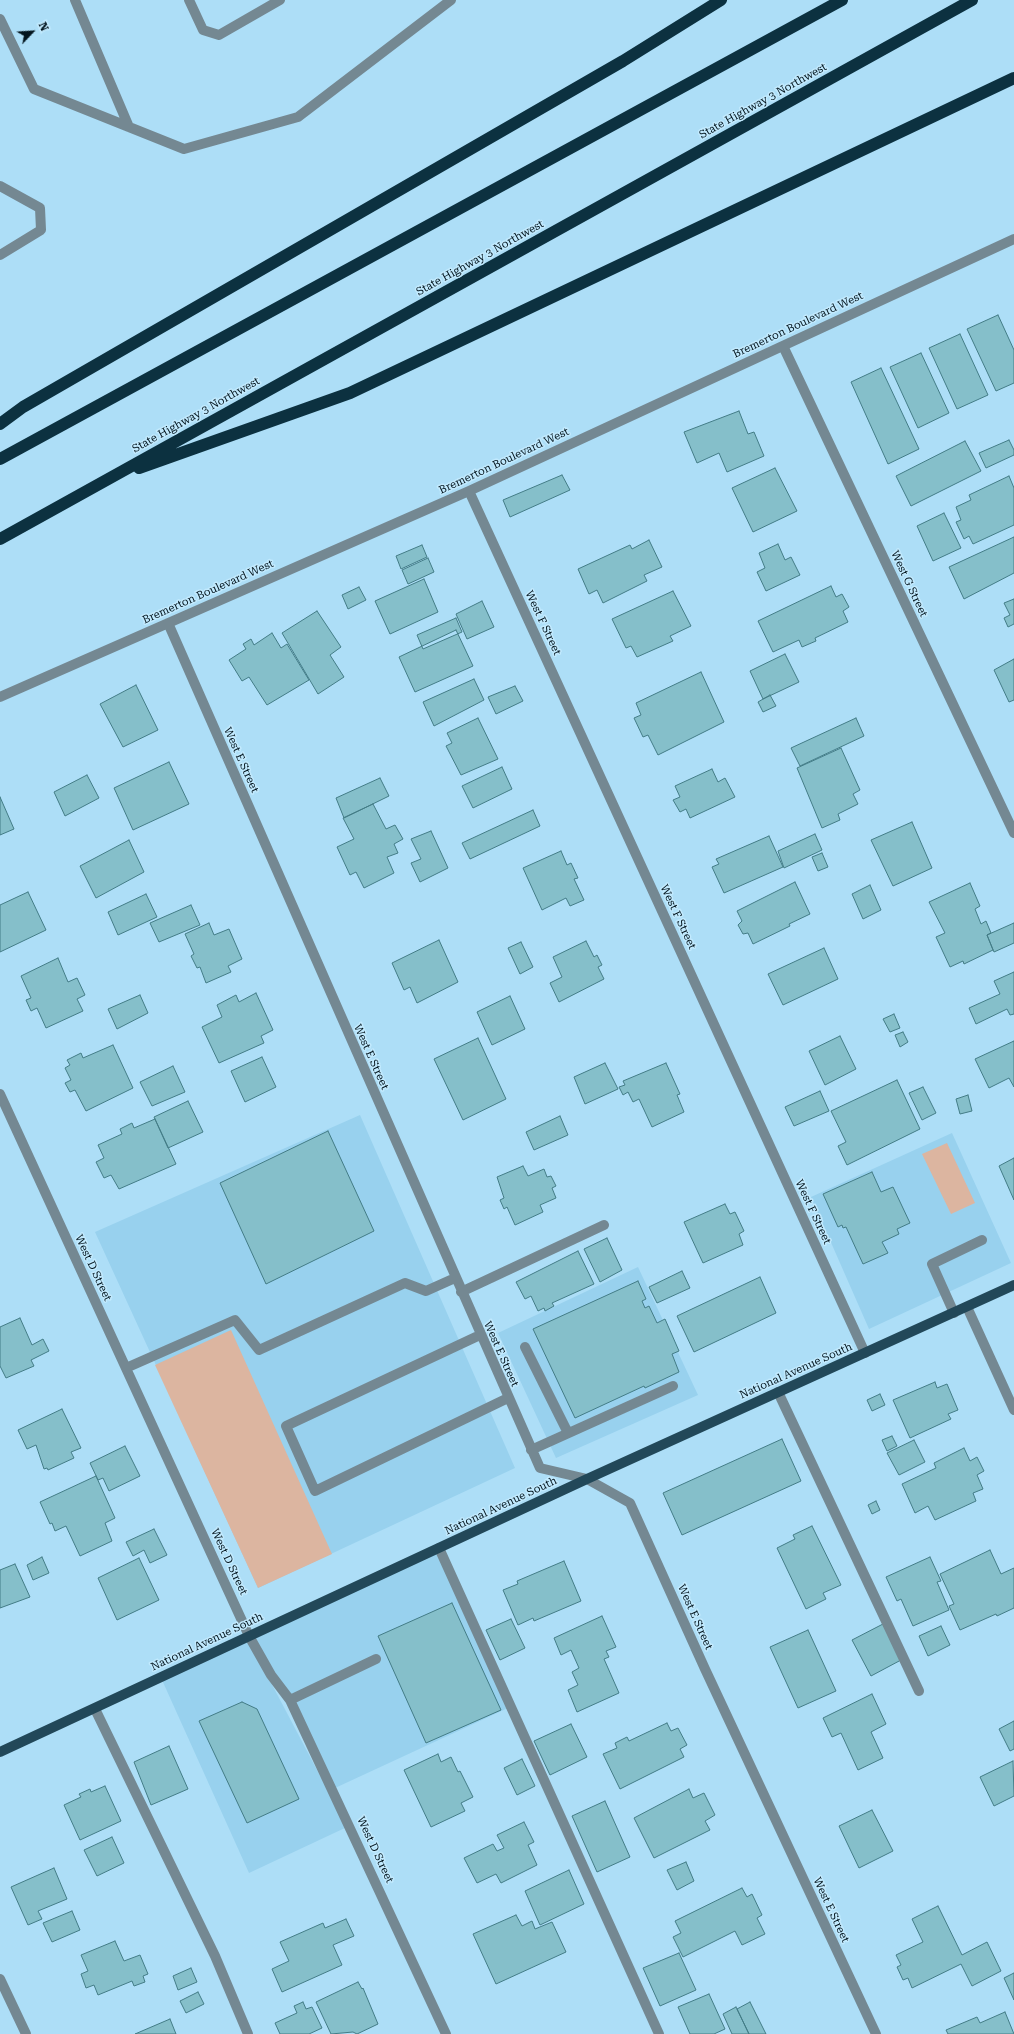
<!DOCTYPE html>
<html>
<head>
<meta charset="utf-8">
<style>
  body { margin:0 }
  #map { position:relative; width:1014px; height:2034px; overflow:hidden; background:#addef7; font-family:"Roboto Serif",serif }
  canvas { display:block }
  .north { position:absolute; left:12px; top:12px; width:40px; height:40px; -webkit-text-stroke:3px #c2eafe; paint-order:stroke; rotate:65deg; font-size:11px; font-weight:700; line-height:16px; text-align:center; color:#03151e }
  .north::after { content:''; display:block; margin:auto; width:14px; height:18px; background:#03151e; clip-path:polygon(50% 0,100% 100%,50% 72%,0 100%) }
</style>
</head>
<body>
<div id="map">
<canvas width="1014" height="2034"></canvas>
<div class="north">N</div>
</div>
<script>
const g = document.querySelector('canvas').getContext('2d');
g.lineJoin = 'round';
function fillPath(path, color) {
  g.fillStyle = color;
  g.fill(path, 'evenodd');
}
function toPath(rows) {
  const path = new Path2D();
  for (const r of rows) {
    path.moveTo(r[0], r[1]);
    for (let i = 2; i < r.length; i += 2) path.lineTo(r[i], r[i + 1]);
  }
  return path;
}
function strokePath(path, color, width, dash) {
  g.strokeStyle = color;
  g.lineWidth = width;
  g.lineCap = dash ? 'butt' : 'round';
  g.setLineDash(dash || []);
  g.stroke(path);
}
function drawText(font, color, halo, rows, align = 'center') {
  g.font = font + ' "Roboto Serif",serif';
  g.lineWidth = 3;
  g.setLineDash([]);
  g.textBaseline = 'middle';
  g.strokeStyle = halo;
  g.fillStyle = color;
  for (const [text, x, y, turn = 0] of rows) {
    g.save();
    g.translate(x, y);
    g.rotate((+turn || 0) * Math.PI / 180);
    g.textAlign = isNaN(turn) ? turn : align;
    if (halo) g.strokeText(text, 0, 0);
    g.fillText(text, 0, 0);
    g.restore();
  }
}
fillPath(toPath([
  [360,1115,515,1468,258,1588,95,1232],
  [952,1133,1011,1263,869,1329,811,1197],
  [638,1267,698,1395,556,1458,498,1333],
  [438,1551,510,1707,335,1788,254,1638],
  [248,1639,347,1827,249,1873,162,1680]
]), '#98d1ee');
fillPath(toPath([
  [947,1143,975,1203,951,1214,922,1154],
  [231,1330,332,1554,258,1588,155,1365]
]), '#dcb5a0');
const building = toPath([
  [998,315,1014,350,1014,383,996,391,967,329,998,315],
  [960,334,988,395,957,409,929,348,960,334],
  [921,353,949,413,918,428,890,367,921,353],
  [881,368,919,449,888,464,851,382,881,368],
  [739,411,748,434,754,432,764,456,727,472,719,453,697,463,684,432,739,411],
  [1009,440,1014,450,1014,455,986,468,979,453,1009,440],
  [965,441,981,471,911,506,896,476,965,441],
  [775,468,797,511,753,532,732,488,775,468],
  [562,475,570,490,510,517,503,500,562,475],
  [1009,476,1014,488,1014,525,973,544,969,536,964,539,956,522,961,520,956,507,971,500,969,495,1009,476],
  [944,513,961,548,933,561,917,526,944,513],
  [1014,537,1014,573,964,599,949,567,1014,537],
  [649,540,662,567,644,575,647,581,603,603,597,590,589,594,578,569,630,545,632,549,649,540],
  [778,544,785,560,791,557,800,575,766,591,757,572,765,568,759,553,778,544],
  [422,545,427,557,401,569,396,556,422,545],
  [428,558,434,572,408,584,402,570,428,558],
  [424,579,438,612,390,634,375,601,424,579],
  [831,586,836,597,842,594,849,607,843,611,848,622,815,638,816,641,802,647,799,640,773,652,758,621,831,586],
  [359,587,366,600,348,609,342,595,359,587],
  [673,591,691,626,670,636,673,641,637,657,631,646,626,648,612,619,673,591],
  [1014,599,1014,624,1008,627,1004,618,1010,615,1004,603,1014,599],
  [482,601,494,627,467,639,456,614,482,601],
  [317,611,341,647,330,655,344,677,318,694,282,633,317,611],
  [456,618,462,632,423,649,417,635,456,618],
  [456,630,473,666,415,692,399,657,456,630],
  [272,633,281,648,287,644,309,680,267,705,249,677,242,681,229,660,246,649,243,644,251,639,254,645,272,633],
  [785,654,799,682,763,699,750,671,785,654],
  [1014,659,1014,700,1009,702,994,670,1014,659],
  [701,672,724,722,658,755,648,735,643,737,634,718,641,715,636,703,701,672],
  [474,679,484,700,434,726,423,702,474,679],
  [136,685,158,730,123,747,100,704,136,685],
  [515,686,523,701,496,714,488,697,515,686],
  [770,695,776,706,763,712,758,702,770,695],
  [478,718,498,759,461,775,446,746,452,743,447,733,478,718],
  [856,718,864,736,800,766,791,748,856,718],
  [841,748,860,790,853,794,858,804,838,814,840,820,822,828,797,768,841,748],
  [169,762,189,804,133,830,114,788,169,762],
  [502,767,512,789,473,808,462,786,502,767],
  [712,769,718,782,725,778,735,797,690,818,686,809,680,812,673,800,680,797,675,786,712,769],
  [87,775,99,798,65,816,54,792,87,775],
  [380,778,389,796,344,818,336,798,380,778],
  [0,797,14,829,0,835,0,797],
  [373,804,386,829,395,825,403,839,394,844,398,853,387,857,394,873,364,888,356,872,350,875,337,847,354,839,343,818,373,804],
  [533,810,540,826,470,859,462,843,533,810],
  [912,822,932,868,893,886,871,840,912,822],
  [431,831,448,868,420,882,411,863,421,859,411,839,431,831],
  [815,834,822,850,784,868,778,851,815,834],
  [769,836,783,867,724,893,712,867,719,864,716,859,769,836],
  [129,840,144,872,96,898,80,866,129,840],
  [561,851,567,865,571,863,578,878,574,879,584,900,570,906,566,898,542,910,523,868,561,851],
  [822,853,828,867,818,871,812,857,822,853],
  [795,882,810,914,789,924,790,926,753,944,748,933,743,934,738,925,742,921,737,911,795,882],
  [970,883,980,906,975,909,981,924,986,921,991,933,987,935,993,950,964,964,963,961,950,967,936,937,945,933,929,902,970,883],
  [870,885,881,910,863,919,852,894,870,885],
  [28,892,46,930,0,952,0,905,28,892],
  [146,894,157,917,118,935,108,912,146,894],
  [191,905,200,925,159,942,150,923,191,905],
  [209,923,214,935,229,929,242,959,228,966,231,972,206,983,200,967,197,968,191,956,194,954,185,934,209,923],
  [1014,923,1014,943,994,952,987,935,1014,923],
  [439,940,458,982,417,1003,410,987,404,990,392,963,439,940],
  [586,941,594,957,597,955,602,965,598,967,604,979,559,1002,550,983,562,977,553,957,586,941],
  [521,942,533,967,520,974,508,948,521,942],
  [824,948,838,979,783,1005,768,974,824,948],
  [58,958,68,982,77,978,85,995,77,999,83,1011,46,1028,37,1008,31,1011,26,1000,31,998,21,976,58,958],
  [1014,972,1014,1014,1010,1015,1007,1009,976,1024,969,1008,1000,994,994,981,1014,972],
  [256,993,273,1030,261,1036,264,1043,219,1063,202,1027,222,1017,217,1005,236,995,239,1002,256,993],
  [140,995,148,1013,117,1029,108,1009,140,995],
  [510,996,525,1029,492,1045,477,1012,510,996],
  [894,1014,900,1028,890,1032,883,1019,894,1014],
  [903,1032,908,1042,900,1047,895,1035,903,1032],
  [840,1036,856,1069,825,1085,809,1051,840,1036],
  [478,1038,506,1099,463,1120,434,1059,478,1038],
  [1014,1041,1014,1087,1009,1078,989,1088,975,1059,1014,1041],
  [113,1045,133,1088,86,1111,75,1090,70,1092,65,1083,71,1080,65,1068,70,1065,67,1060,81,1053,83,1058,113,1045],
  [262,1057,276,1087,245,1102,231,1071,262,1057],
  [605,1063,618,1089,585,1104,574,1077,605,1063],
  [666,1063,680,1094,677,1095,684,1112,652,1127,639,1099,633,1102,628,1092,623,1095,619,1087,625,1085,623,1081,666,1063],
  [173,1066,185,1092,152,1106,140,1082,173,1066],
  [897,1080,920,1129,847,1165,838,1146,846,1142,831,1111,897,1080],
  [923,1087,936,1113,922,1120,909,1093,923,1087],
  [820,1091,829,1111,794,1126,785,1107,820,1091],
  [968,1095,972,1111,960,1114,956,1099,968,1095],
  [188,1101,203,1132,168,1148,154,1117,188,1101],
  [560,1116,568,1135,534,1150,526,1132,560,1116],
  [155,1119,176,1164,119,1189,111,1175,104,1178,96,1162,104,1158,98,1145,122,1134,120,1129,132,1123,134,1128,155,1119],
  [328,1131,374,1231,266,1284,220,1183,328,1131],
  [1014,1158,1014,1200,999,1166,1014,1158],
  [523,1166,528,1176,544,1169,547,1177,551,1176,556,1186,552,1188,556,1198,540,1205,543,1212,515,1225,507,1207,504,1209,500,1200,504,1198,497,1177,523,1166],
  [872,1172,881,1192,893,1187,910,1223,897,1229,899,1234,882,1242,888,1253,863,1264,846,1227,843,1228,842,1225,838,1227,823,1194,872,1172],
  [725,1204,730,1214,735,1212,744,1231,739,1234,743,1245,703,1263,684,1222,725,1204],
  [607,1238,622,1270,600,1282,584,1249,607,1238],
  [578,1251,594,1284,552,1303,554,1306,545,1311,544,1308,538,1311,531,1296,525,1299,516,1282,578,1251],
  [682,1271,690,1288,657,1303,649,1287,682,1271],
  [760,1277,776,1313,694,1352,677,1316,760,1277],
  [638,1281,646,1299,642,1301,645,1308,649,1306,657,1323,665,1319,679,1351,672,1354,679,1372,645,1388,644,1386,575,1418,533,1329,638,1281],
  [20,1318,32,1345,43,1339,49,1351,31,1360,34,1366,6,1378,0,1366,0,1327,20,1318],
  [935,1382,937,1388,947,1384,958,1410,948,1414,951,1419,910,1438,893,1400,935,1382],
  [880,1394,885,1405,872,1411,867,1400,880,1394],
  [62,1409,81,1448,71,1452,74,1458,48,1470,47,1468,44,1469,36,1445,27,1449,18,1430,62,1409],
  [892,1436,897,1446,887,1451,882,1440,892,1436],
  [782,1439,801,1481,682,1535,663,1493,782,1439],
  [914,1440,925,1462,899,1475,887,1453,914,1440],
  [125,1446,140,1476,109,1491,103,1478,98,1480,90,1463,125,1446],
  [964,1448,970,1461,977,1457,984,1471,977,1475,983,1489,973,1493,976,1501,935,1520,928,1506,915,1513,902,1484,936,1468,934,1463,964,1448],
  [96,1476,115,1518,105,1523,112,1541,80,1556,66,1526,55,1531,52,1523,50,1524,40,1502,96,1476],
  [876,1501,880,1510,872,1514,868,1505,876,1501],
  [812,1526,841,1585,823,1593,826,1599,806,1609,777,1548,795,1539,793,1535,812,1526],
  [154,1529,167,1555,150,1563,144,1550,133,1556,126,1542,154,1529],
  [990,1550,1001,1574,1014,1568,1014,1608,997,1616,996,1614,960,1630,949,1606,954,1604,940,1574,990,1550],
  [42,1557,49,1573,33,1580,27,1565,42,1557],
  [930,1557,941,1581,937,1582,949,1610,913,1626,901,1599,897,1601,886,1577,930,1557],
  [139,1558,159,1600,117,1620,98,1578,139,1558],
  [564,1561,581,1601,534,1621,533,1618,518,1625,503,1590,518,1584,517,1581,564,1561],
  [15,1564,30,1597,0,1608,0,1570,15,1564],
  [452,1603,501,1710,426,1743,378,1636,452,1603],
  [602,1616,616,1647,606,1651,609,1657,604,1659,619,1693,577,1712,568,1690,578,1685,572,1672,579,1668,571,1650,561,1655,554,1638,602,1616],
  [511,1619,525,1648,500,1660,486,1630,511,1619],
  [883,1624,901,1660,871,1676,852,1640,883,1624],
  [941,1626,950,1645,928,1656,919,1636,941,1626],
  [808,1630,836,1691,798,1708,770,1647,808,1630],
  [872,1694,886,1724,871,1732,883,1758,858,1770,841,1733,832,1737,823,1718,872,1694],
  [242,1702,257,1709,299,1799,247,1823,199,1721,242,1702],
  [1014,1721,1014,1749,1010,1751,999,1729,1014,1721],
  [667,1723,671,1731,678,1728,687,1745,680,1749,684,1757,620,1789,603,1754,617,1748,615,1743,627,1737,629,1741,667,1723],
  [571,1724,587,1757,550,1775,534,1741,571,1724],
  [169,1746,188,1789,151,1805,134,1762,169,1746],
  [438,1754,441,1762,451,1757,458,1772,460,1771,473,1797,461,1803,465,1811,431,1827,404,1770,438,1754],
  [522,1759,535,1786,517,1795,504,1768,522,1759],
  [1013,1761,1014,1796,994,1806,980,1777,1013,1761],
  [105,1786,121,1821,80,1840,64,1805,81,1797,79,1794,90,1789,91,1792,105,1786],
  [689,1789,693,1798,704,1793,715,1815,705,1821,710,1830,654,1858,634,1818,689,1789],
  [605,1801,630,1857,597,1872,572,1816,605,1801],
  [872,1810,893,1851,859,1868,839,1826,872,1810],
  [524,1822,534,1842,528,1845,537,1865,501,1883,496,1874,477,1883,464,1858,493,1844,497,1851,504,1848,497,1835,524,1822],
  [112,1837,124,1863,97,1876,84,1850,112,1837],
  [686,1862,694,1881,677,1890,667,1870,686,1862],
  [54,1868,67,1899,38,1911,42,1919,28,1925,11,1887,54,1868],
  [569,1870,584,1904,540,1925,525,1891,569,1870],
  [742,1888,747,1897,752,1894,762,1915,757,1918,765,1934,742,1945,735,1931,683,1957,673,1937,681,1933,675,1921,742,1888],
  [938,1906,962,1955,987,1942,1001,1971,972,1986,961,1964,912,1988,908,1978,903,1980,897,1967,901,1965,896,1955,923,1942,912,1919,938,1906],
  [72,1911,80,1930,52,1942,43,1923,72,1911],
  [516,1915,522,1926,532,1921,535,1929,552,1922,566,1952,496,1984,473,1934,516,1915],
  [346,1919,354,1936,333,1945,342,1965,282,1992,272,1969,289,1961,280,1942,323,1923,325,1928,346,1919],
  [115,1941,124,1961,140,1955,148,1974,143,1976,145,1982,134,1986,132,1981,98,1995,94,1985,86,1988,81,1974,88,1971,81,1955,115,1941],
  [679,1953,696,1990,660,2006,643,1968,679,1953],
  [191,1968,197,1982,178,1990,173,1976,191,1968],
  [1014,1973,1014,2000,1004,1978,1014,1973],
  [358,1982,362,1989,363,1988,378,2024,357,2034,353,2032,331,2034,316,2002,358,1982],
  [198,1992,204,2004,186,2013,180,2001,198,1992],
  [709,1994,725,2029,714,2034,690,2034,678,2007,709,1994],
  [303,2002,306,2009,312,2007,322,2028,309,2034,280,2034,275,2023,297,2013,294,2006,303,2002],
  [750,2002,766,2034,749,2034,737,2009,750,2002],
  [736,2007,737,2009,749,2034,732,2034,723,2014,736,2007],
  [1005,2012,1014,2034,948,2034,946,2030,977,2017,980,2023,1005,2012],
  [170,2019,176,2034,135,2034,170,2019]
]);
fillPath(building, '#85bfca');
strokePath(building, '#437c86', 1);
strokePath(toPath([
  [75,0,129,127],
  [189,0,203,30,219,35,280,0],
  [0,19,34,89,184,149,298,117,451,0],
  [0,186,40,208,41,230,0,255],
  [783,346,1014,833],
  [469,491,865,1353],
  [168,623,540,1468,587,1479,630,1503,705,1669,876,2034],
  [0,697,469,491,1014,239],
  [0,1094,249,1636,271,1675,290,1700,446,2034],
  [461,1292,604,1225],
  [967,1307,1014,1410],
  [954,1313,932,1264,982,1240],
  [480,1335,286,1426,315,1491,508,1398],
  [525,1347,568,1433],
  [126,1368,235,1320,259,1350,405,1283,426,1291,455,1278],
  [778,1392,919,1691],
  [531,1450,673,1386],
  [439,1548,659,2034],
  [290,1700,376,1659],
  [95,1709,215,1956,248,2034],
  [0,1979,26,2034]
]), '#748892', 10);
strokePath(toPath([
  [0,1752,587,1479,1014,1285]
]), '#224859', 10);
strokePath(toPath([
  [0,424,23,407,623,61,721,0],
  [0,459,842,0],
  [139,468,350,393,1014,78],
  [0,539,972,0]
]), '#0c3140', 12);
drawText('11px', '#03151e', '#c2eafe', [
  ["State Highway 3 Northwest",763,101,-29],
  ["State Highway 3 Northwest",480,258,-29],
  ["Bremerton Boulevard West",798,325,-25],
  ["State Highway 3 Northwest",196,415,-29],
  ["Bremerton Boulevard West",504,461,-25],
  ["West G Street",909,584,65],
  ["Bremerton Boulevard West",208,592,-24],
  ["West F Street",543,623,65],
  ["West E Street",241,760,66],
  ["West F Street",678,917,65],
  ["West E Street",371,1057,66],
  ["West F Street",813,1212,65],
  ["West D Street",93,1268,65],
  ["West E Street",501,1354,66],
  ["National Avenue South",796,1371,-24],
  ["National Avenue South",501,1506,-25],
  ["West D Street",229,1562,65],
  ["West E Street",695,1617,66],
  ["National Avenue South",207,1642,-25],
  ["West D Street",375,1850,65],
  ["West E Street",831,1910,65]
]);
</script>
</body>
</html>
